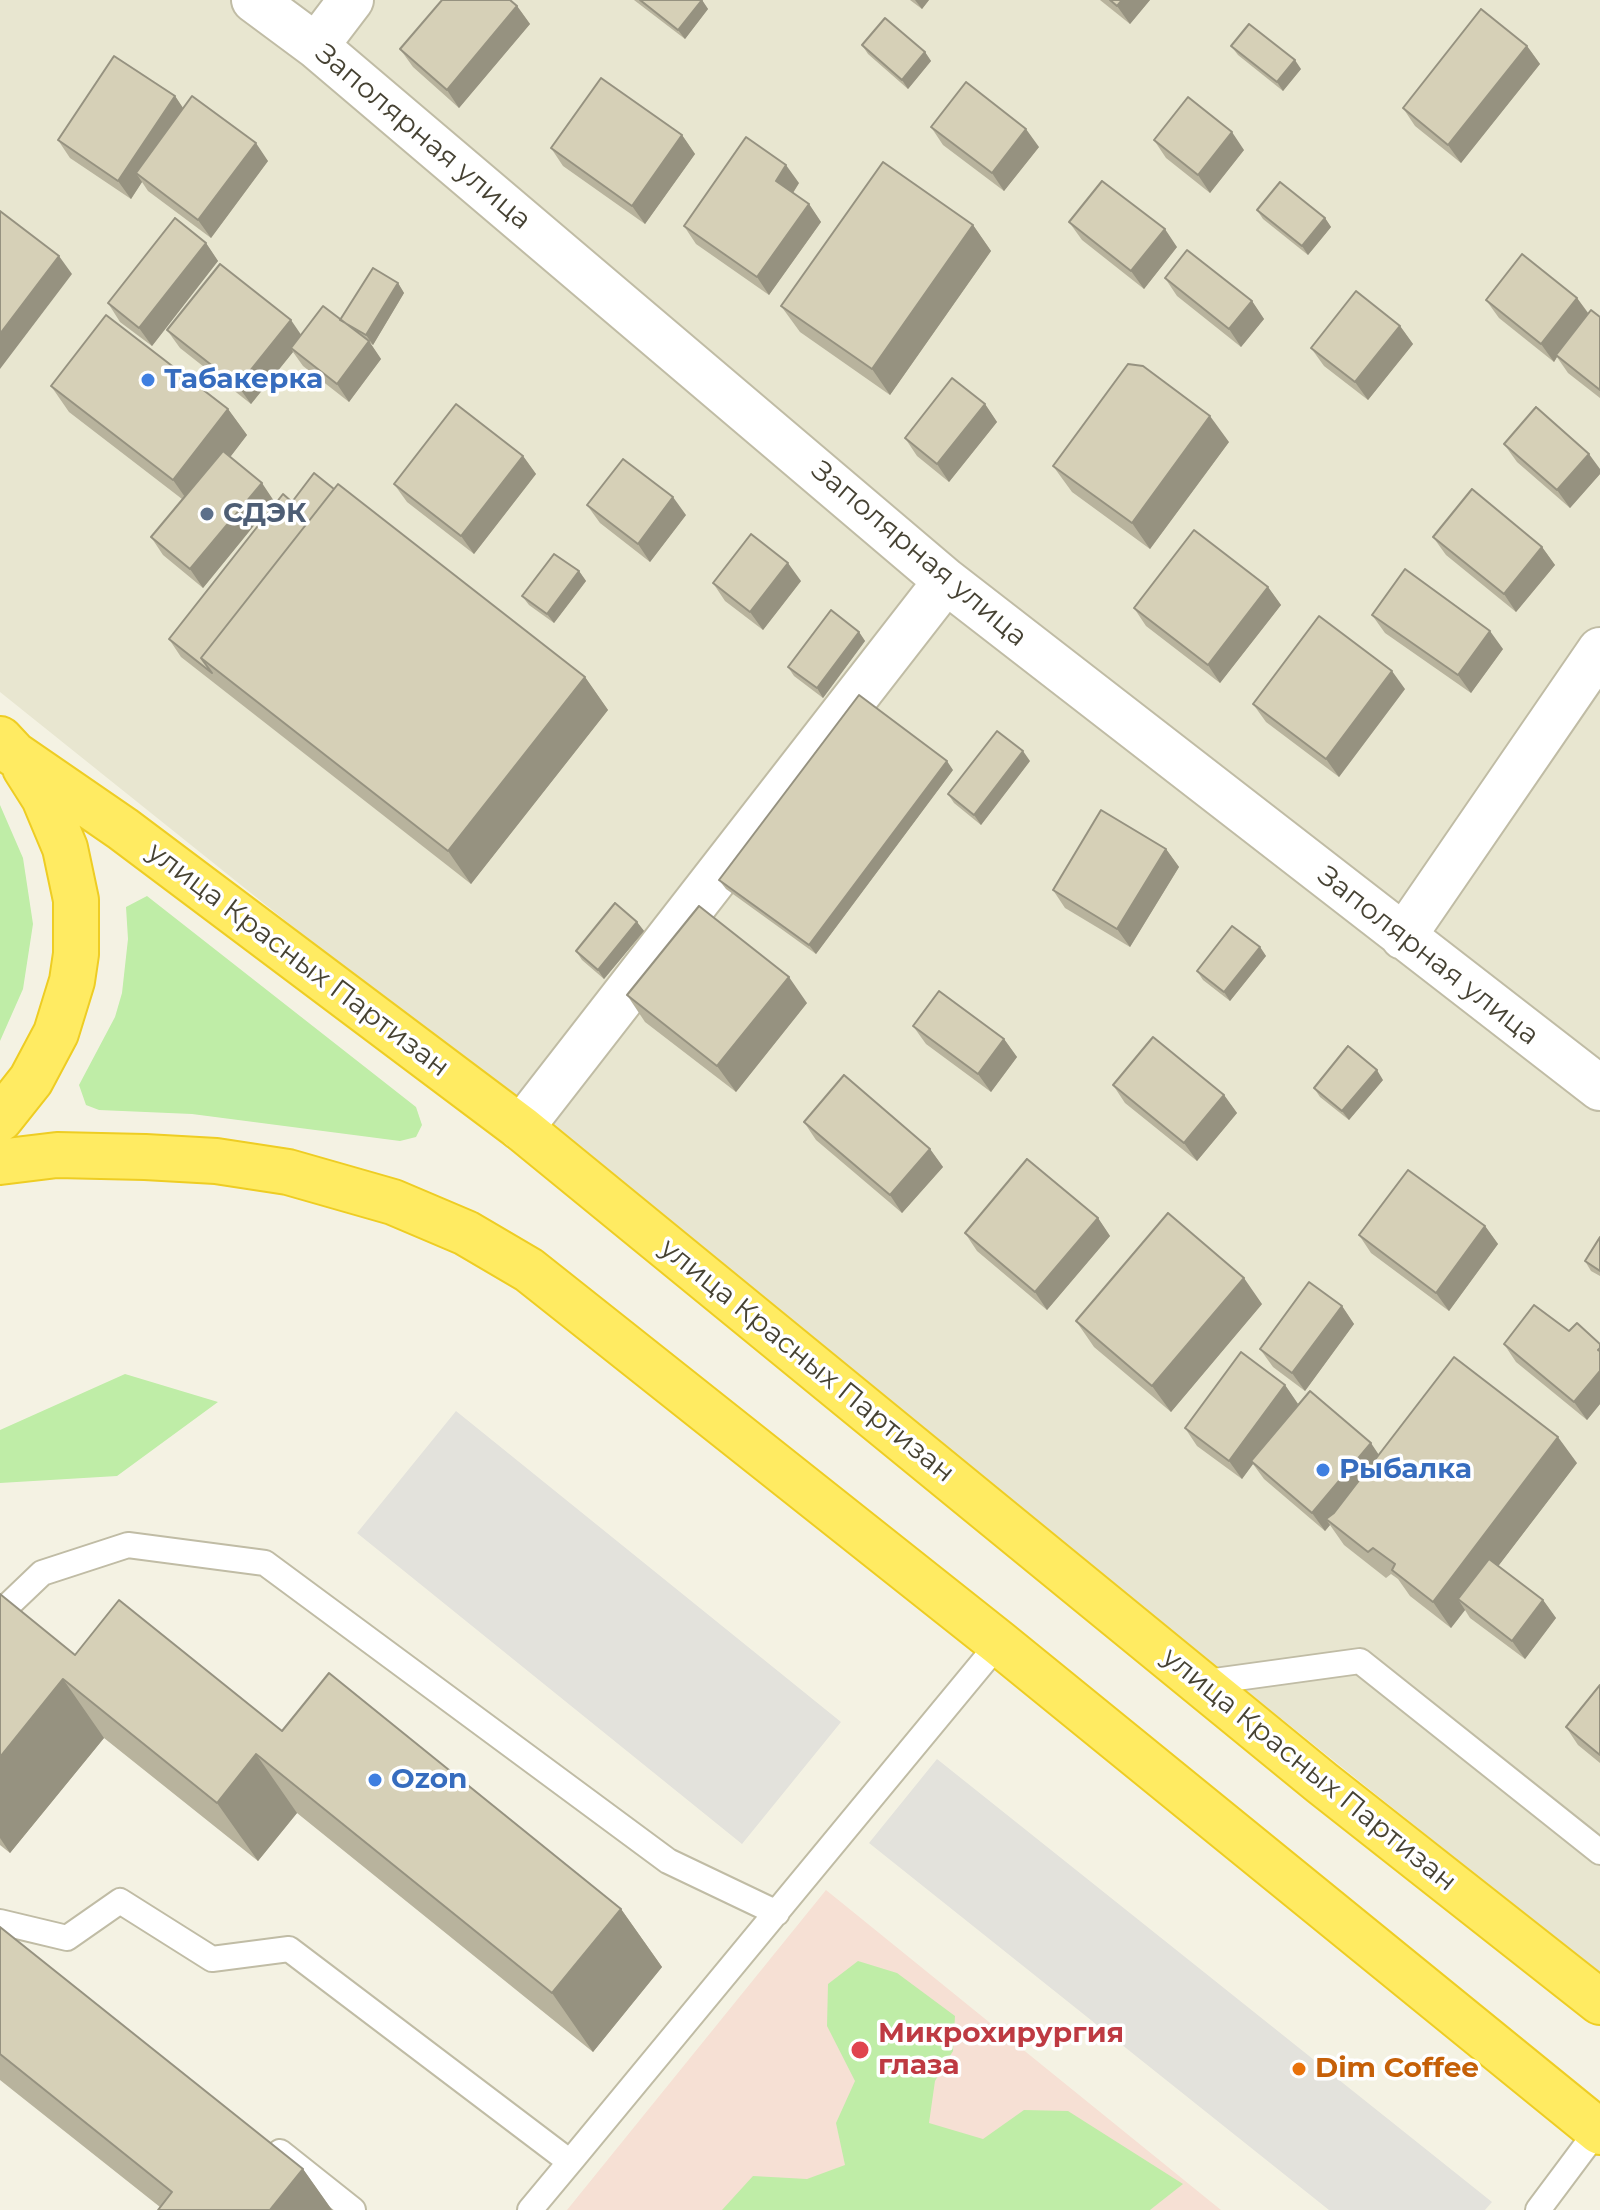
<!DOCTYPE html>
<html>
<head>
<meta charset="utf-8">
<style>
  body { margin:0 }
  canvas { display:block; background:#f4f2e3 }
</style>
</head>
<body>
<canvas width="1600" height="2210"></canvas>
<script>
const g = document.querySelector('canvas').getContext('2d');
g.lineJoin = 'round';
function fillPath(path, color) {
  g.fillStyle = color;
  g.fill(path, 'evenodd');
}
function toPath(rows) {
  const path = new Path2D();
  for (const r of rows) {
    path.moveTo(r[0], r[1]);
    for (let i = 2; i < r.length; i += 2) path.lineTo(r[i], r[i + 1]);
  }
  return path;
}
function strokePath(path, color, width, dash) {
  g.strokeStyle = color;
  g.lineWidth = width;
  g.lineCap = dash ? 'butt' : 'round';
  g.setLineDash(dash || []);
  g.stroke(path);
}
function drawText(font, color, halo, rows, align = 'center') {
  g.font = font + ' Montserrat,sans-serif';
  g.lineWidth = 7;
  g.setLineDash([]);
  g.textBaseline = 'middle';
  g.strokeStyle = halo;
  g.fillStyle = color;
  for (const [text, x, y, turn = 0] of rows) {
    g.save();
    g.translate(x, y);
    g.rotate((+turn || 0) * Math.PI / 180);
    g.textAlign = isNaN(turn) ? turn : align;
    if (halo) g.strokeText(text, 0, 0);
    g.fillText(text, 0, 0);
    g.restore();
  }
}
fillPath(toPath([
  [0,0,1600,0,1600,1974,0,692]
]), '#e8e6d0');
fillPath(toPath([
  [826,1890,1221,2210,567,2210]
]), '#f6e0d4');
fillPath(toPath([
  [0,805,23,858,33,924,23,989,0,1041],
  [147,896,416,1107,422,1125,416,1137,400,1141,192,1114,99,1110,86,1105,79,1085,115,1017,122,993,128,939,126,907],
  [125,1374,218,1402,117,1476,0,1483,0,1430],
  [858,1961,897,1973,955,2016,953,2051,935,2081,929,2123,983,2139,1024,2110,1068,2111,1183,2184,1150,2210,722,2210,753,2176,807,2179,845,2165,836,2123,855,2081,827,2026,828,1984]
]), '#bfeda7');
fillPath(toPath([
  [456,1411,841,1722,742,1844,357,1533],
  [937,1759,1492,2202,1485,2210,1329,2210,869,1843]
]), '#e3e2dc');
const lane = toPath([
  [0,1613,42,1573,128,1545,265,1563,668,1861,777,1913],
  [1200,1683,1360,1661,1600,1852],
  [0,1922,67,1938,120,1901,212,1959,289,1949,570,2162,999,1643],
  [280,2152,353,2210],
  [530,2210,570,2162],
  [1538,2210,1600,2127]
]);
const street = toPath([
  [254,0,316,46,946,581,1600,1088],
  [316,46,351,0],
  [1403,937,1600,650],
  [521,1128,946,581]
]);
const highway = toPath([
  [0,739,14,754,123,829,521,1128,1322,1783,1600,2002],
  [0,1119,31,1080,56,1033,72,981,76,954,76,900,65,848,44,798,25,768],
  [0,1162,57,1155,145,1157,216,1161,288,1172,393,1202,466,1233,529,1270,999,1643,1600,2132]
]);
strokePath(lane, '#c0bca5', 28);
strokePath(street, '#c0bca5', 48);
strokePath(highway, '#eecd23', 48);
strokePath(lane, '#fff', 24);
strokePath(street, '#fff', 44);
strokePath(highway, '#ffeb62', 44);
fillPath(toPath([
  [634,0,702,0,708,9,685,39],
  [910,0,929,0,922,9],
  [1100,0,1150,0,1130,24],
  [517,6,530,24,459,108,413,67,400,49],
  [862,45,925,52,931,61,908,89,868,54],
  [1231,46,1301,69,1283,91,1238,55],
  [1527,46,1540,64,1461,163,1415,126,1403,108],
  [175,96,183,108,268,161,211,238,148,191,142,182,131,199,70,158,58,140],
  [931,127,1039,147,1004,191,943,145],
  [682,135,695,154,645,224,563,166,551,148],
  [1154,140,1244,150,1210,193,1166,158],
  [799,183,793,193,809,204,821,222,769,295,696,244,684,226],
  [1257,210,1325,218,1331,227,1308,255,1263,219],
  [1069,222,1177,247,1144,289,1082,240],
  [973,225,991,251,890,395,800,332,781,306],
  [206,243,218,261,152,346,120,322,108,303],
  [1165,278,1252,301,1264,319,1241,347,1177,296],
  [398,283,404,293,373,345,370,343,381,359,349,402,303,366,293,352,251,404,180,348,167,330,301,334,341,320],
  [1577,298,1589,314,1600,317,1600,398,1568,373,1557,357,1554,362,1499,318,1486,300],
  [1400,326,1413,344,1368,400,1324,366,1311,348],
  [51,386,228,409,247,435,230,457,274,501,203,588,163,555,151,537,182,499,69,412],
  [985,404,997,422,949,482,917,456,905,438],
  [1229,442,1150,549,1072,492,1053,466],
  [1504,444,1600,469,1600,474,1570,508,1517,462],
  [523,456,536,474,474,554,407,502,394,484],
  [292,502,585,677,608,710,471,884,181,657,169,639],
  [587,505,686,515,650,562,600,523],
  [1433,537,1542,547,1555,565,1516,612,1446,555],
  [579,571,586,581,554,623,529,605,522,596],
  [801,581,763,630,725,601,713,583],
  [1268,587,1281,605,1220,683,1146,626,1134,608],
  [1372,615,1503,649,1471,693,1385,633],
  [859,632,865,641,823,698,794,676,788,667],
  [1405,689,1339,777,1266,722,1253,704],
  [1030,761,981,825,954,803,948,794],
  [953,770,816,954,726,889,719,880],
  [1166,849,1179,867,1130,947,1065,908,1053,890],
  [637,922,644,931,604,979,582,960,576,951],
  [1260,947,1266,956,1230,1001,1203,980,1197,971],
  [627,995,807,1003,736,1092,645,1022],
  [913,1026,1004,1039,1017,1057,991,1092,926,1044],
  [1383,1080,1349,1120,1320,1097,1314,1088],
  [1113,1085,1224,1095,1237,1113,1197,1161,1125,1103],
  [804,1122,930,1149,943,1167,902,1213,816,1140],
  [1098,1218,1110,1236,1047,1310,977,1251,965,1233],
  [1485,1226,1498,1244,1449,1311,1371,1253,1359,1235],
  [1600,1237,1600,1276,1591,1271,1585,1261],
  [1262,1304,1171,1412,1094,1347,1076,1321],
  [1342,1306,1354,1324,1305,1391,1273,1367,1260,1349],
  [1569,1331,1600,1344,1600,1404,1587,1420,1516,1362,1504,1344],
  [1285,1385,1298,1404,1285,1421,1379,1455,1577,1463,1498,1566,1543,1600,1556,1618,1525,1659,1470,1618,1465,1610,1451,1628,1410,1596,1398,1579,1391,1574,1386,1578,1344,1545,1330,1525,1325,1531,1264,1479,1253,1464,1242,1479,1197,1446,1185,1428],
  [0,1594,75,1655,282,1731,621,1909,662,1967,593,2052,297,1813,258,1861,104,1738,10,1853,0,1845],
  [1600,1685,1600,1763,1578,1745,1566,1727],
  [0,1927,303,2169,332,2210,158,2210,160,2207,0,2080]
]), '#b8b39d');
fillPath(toPath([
  [702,0,708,9,685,39,678,30],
  [915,0,929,0,922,9],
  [1122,0,1150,0,1130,24,1117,6],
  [517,6,530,24,459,108,447,90],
  [1527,46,1540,64,1461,163,1448,145],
  [925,52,931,61,908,89,902,80],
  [1295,60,1301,69,1283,91,1277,82],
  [175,96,187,114,136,173,142,182,131,199,118,181],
  [1026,129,1039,147,1004,191,992,173],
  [1232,132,1244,150,1210,193,1198,175],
  [682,135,695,154,645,224,632,206],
  [256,143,268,161,211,238,198,220],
  [786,165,799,183,789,199,776,181],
  [809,204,821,222,769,295,757,277],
  [1325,218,1331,227,1308,255,1302,246],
  [973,225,991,251,890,395,872,369],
  [1165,229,1177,247,1144,289,1131,271],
  [206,243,218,261,152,346,139,328],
  [59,256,72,274,0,369,0,334],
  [398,283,404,293,373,345,366,335],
  [1577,298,1590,316,1556,355,1557,357,1554,362,1541,344],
  [1252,301,1264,319,1241,347,1229,329],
  [291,320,304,339,291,348,293,352,251,404,238,386],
  [1400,326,1413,344,1368,400,1355,382],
  [369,341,381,359,349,402,337,384],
  [985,404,997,422,949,482,937,464],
  [228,409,247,435,192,507,173,480],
  [1210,416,1229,442,1150,549,1132,523],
  [1589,454,1600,469,1600,474,1570,508,1557,490],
  [523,456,536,474,474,554,461,536],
  [262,483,274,501,203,588,190,569],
  [673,497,686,515,650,562,638,544],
  [1542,547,1555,565,1516,612,1504,594],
  [788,563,801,581,763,630,750,612],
  [579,571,586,581,554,623,547,614],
  [1268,587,1281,605,1220,683,1208,665],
  [1490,631,1503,649,1471,693,1458,675],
  [859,632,865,641,823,698,817,688],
  [1392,671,1405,689,1339,777,1326,759],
  [585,677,608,710,471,884,448,851],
  [1023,751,1030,761,981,825,974,815],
  [947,761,953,770,816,954,809,945],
  [1166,849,1179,867,1130,947,1117,929],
  [637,922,644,931,604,979,598,970],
  [1260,947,1266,956,1230,1001,1224,992],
  [789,977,807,1003,736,1092,717,1066],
  [1004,1039,1017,1057,991,1092,978,1074],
  [1377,1070,1383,1080,1349,1120,1342,1111],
  [1224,1095,1237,1113,1197,1161,1184,1143],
  [930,1149,943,1167,902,1213,890,1195],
  [1098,1218,1110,1236,1047,1310,1035,1292],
  [1485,1226,1498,1244,1449,1311,1436,1293],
  [1244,1278,1262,1304,1171,1412,1152,1386],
  [1342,1306,1354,1324,1305,1391,1292,1373],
  [1600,1371,1600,1404,1587,1420,1574,1402],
  [1285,1385,1298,1404,1254,1464,1251,1461,1253,1464,1242,1479,1229,1461],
  [1558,1437,1577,1463,1467,1607,1458,1599,1465,1610,1451,1628,1433,1602],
  [1371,1443,1383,1461,1331,1523,1326,1519,1330,1525,1325,1531,1312,1513],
  [1543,1600,1556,1618,1525,1659,1512,1641],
  [63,1679,104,1738,10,1853,0,1838,0,1757],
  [256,1754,297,1813,258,1861,217,1803],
  [621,1909,662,1967,593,2052,552,1993],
  [303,2169,332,2210,270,2210]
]), '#969280');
const building = toPath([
  [442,0,510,0,517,6,447,90,400,49,442,0],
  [640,0,702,0,678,30,640,0],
  [1110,0,1122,0,1117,6,1110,0],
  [1481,9,1527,46,1448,145,1403,108,1481,9],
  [885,18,925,52,902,80,862,45,885,18],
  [1249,24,1295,60,1277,82,1231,46,1249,24],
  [114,56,175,96,118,181,58,140,114,56],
  [601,78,682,135,632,206,551,148,601,78],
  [966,82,1026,129,992,173,931,127,966,82],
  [192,96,256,143,198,220,136,173,192,96],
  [1188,97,1232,132,1198,175,1154,140,1188,97],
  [746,137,786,165,776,181,809,204,757,277,684,226,746,137],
  [883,162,973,225,872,369,781,306,883,162],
  [1102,181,1165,229,1131,271,1069,222,1102,181],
  [1280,182,1325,218,1302,246,1257,210,1280,182],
  [0,211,59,256,0,334,0,211],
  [175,218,206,243,139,328,108,303,175,218],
  [1187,250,1252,301,1229,329,1165,278,1187,250],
  [1522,254,1577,298,1541,344,1486,300,1522,254],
  [220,264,291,320,238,386,167,330,220,264],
  [373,268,398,283,366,335,340,320,373,268],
  [1356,291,1400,326,1355,382,1311,348,1356,291],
  [323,306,369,341,337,384,291,348,323,306],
  [1591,310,1600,317,1600,390,1556,355,1591,310],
  [106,315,228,409,173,480,51,386,106,315],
  [1128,364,1143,366,1210,416,1132,523,1053,466,1128,364],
  [952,378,985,404,937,464,905,438,952,378],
  [456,404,523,456,461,536,394,484,456,404],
  [1536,407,1589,454,1557,490,1504,444,1536,407],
  [223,451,262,483,190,569,151,537,223,451],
  [623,459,673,497,638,544,587,505,623,459],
  [314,473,334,489,201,658,212,673,169,639,283,494,292,502,314,473],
  [338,484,585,677,448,851,201,658,338,484],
  [1472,489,1542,547,1504,594,1433,537,1472,489],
  [1194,530,1268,587,1208,665,1134,608,1194,530],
  [751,534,788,563,750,612,713,583,751,534],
  [554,554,579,571,547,614,522,596,554,554],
  [1405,569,1490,631,1458,675,1372,615,1405,569],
  [831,610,859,632,817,688,788,667,831,610],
  [1319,616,1392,671,1326,759,1253,704,1319,616],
  [859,695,947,761,809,945,719,880,859,695],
  [997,731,1023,751,974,815,948,794,997,731],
  [1101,810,1166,849,1117,929,1053,890,1101,810],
  [615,903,637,922,598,970,576,951,615,903],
  [699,906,789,977,717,1066,627,995,699,906],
  [1232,926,1260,947,1224,992,1197,971,1232,926],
  [939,991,1004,1039,978,1074,913,1026,939,991],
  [1153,1037,1224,1095,1184,1143,1113,1085,1153,1037],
  [1348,1046,1377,1070,1342,1111,1314,1088,1348,1046],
  [844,1075,930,1149,890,1195,804,1122,844,1075],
  [1027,1159,1098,1218,1035,1292,965,1233,1027,1159],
  [1408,1170,1485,1226,1436,1293,1359,1235,1408,1170],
  [1168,1213,1244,1278,1152,1386,1076,1321,1168,1213],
  [1600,1237,1600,1271,1585,1261,1600,1237],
  [1309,1282,1342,1306,1292,1373,1260,1349,1309,1282],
  [1534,1305,1569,1331,1577,1323,1600,1344,1600,1348,1598,1350,1600,1351,1600,1371,1574,1402,1504,1344,1534,1305],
  [1241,1352,1285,1385,1229,1461,1185,1428,1241,1352],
  [1454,1357,1558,1437,1433,1602,1392,1570,1395,1564,1373,1548,1368,1552,1326,1519,1334,1513,1454,1357],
  [1310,1391,1371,1443,1312,1513,1251,1461,1310,1391],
  [1489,1559,1543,1600,1512,1641,1458,1599,1489,1559],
  [0,1594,75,1655,119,1600,282,1731,329,1673,621,1909,552,1993,256,1754,217,1803,63,1679,0,1757,0,1594],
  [1600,1685,1600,1755,1566,1727,1600,1685],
  [0,1927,303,2169,270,2210,158,2210,172,2192,0,2054,0,1927]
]);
fillPath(building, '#d6d0b7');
strokePath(building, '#969280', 2);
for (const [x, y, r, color] of [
  [148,380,8,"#3f7fe0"],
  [207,514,8,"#5c6f8a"],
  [1323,1470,8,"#3f7fe0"],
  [375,1780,8,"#3f7fe0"],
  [860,2050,10,"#e0444e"],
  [1299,2069,8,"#e8710a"]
]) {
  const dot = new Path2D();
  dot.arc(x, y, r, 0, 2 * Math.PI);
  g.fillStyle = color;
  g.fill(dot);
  strokePath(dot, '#fff', 3);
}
drawText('28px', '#464233', '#fff', [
  ["Заполярная улица",423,137,40],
  ["Заполярная улица",919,554,40],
  ["Заполярная улица",1428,956,38],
  ["улица Красных Партизан",298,960,37],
  ["улица Красных Партизан",807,1361,39],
  ["улица Красных Партизан",1309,1770,39]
]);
drawText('bold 28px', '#366cbe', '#fff', [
  ["Табакерка",164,380],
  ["Рыбалка",1339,1470],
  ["Ozon",391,1780]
], 'left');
drawText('bold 28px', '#4e5e75', '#fff', [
  ["СДЭК",223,514]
], 'left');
drawText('bold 28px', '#be3a42', '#fff', [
  ["Микрохирургия",878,2034],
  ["глаза",878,2066]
], 'left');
drawText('bold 28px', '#c56008', '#fff', [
  ["Dim Coffee",1315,2069]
], 'left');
</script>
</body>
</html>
